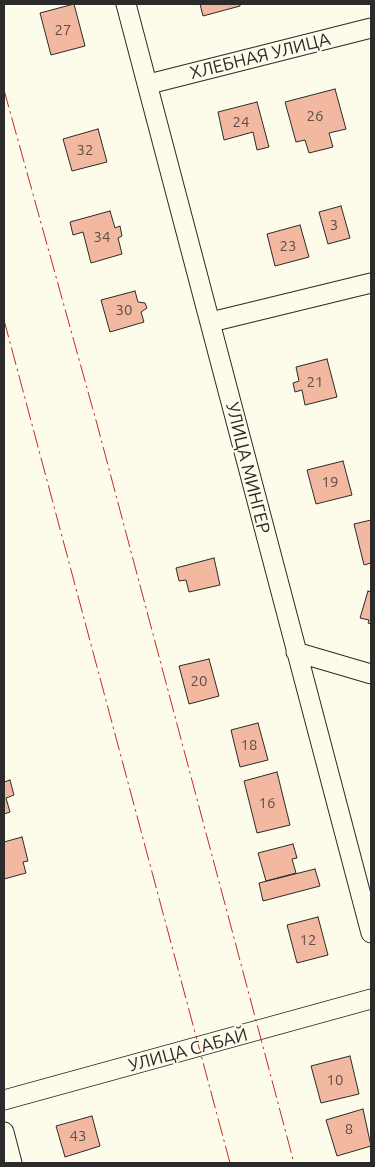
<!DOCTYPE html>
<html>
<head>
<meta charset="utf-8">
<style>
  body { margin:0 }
  #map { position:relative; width:375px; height:1167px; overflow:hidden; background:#fdfbea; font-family:Ubuntu,sans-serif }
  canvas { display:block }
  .frame { position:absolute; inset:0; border:5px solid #2b2b2b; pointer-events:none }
</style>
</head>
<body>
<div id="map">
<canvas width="375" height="1167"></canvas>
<div class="frame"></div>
</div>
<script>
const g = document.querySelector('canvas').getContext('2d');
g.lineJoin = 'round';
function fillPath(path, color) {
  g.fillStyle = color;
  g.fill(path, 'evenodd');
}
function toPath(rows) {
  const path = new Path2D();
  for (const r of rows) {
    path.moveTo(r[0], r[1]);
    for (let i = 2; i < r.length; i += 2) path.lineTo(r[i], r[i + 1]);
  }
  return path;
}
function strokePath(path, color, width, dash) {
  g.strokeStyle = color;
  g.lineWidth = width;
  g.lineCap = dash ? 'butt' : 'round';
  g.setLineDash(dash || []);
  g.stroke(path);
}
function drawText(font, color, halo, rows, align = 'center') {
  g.font = font + ' Ubuntu,sans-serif';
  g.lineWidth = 4;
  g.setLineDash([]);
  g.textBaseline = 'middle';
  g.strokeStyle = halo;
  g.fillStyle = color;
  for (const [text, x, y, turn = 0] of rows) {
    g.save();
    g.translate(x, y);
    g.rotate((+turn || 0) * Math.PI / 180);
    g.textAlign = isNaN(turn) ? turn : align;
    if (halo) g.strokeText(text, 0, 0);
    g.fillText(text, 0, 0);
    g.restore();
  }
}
const building = toPath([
  [74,4,85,46,51,55,40,13,74,4],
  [200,4,240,4,240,6,203,16,200,4],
  [335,89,346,129,329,133,333,147,309,153,305,140,296,142,285,102,335,89],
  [257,102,269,147,257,150,253,132,224,140,218,112,257,102],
  [98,129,107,162,72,171,63,139,98,129],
  [341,206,350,238,328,244,319,212,341,206],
  [110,211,115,228,120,226,122,236,118,238,122,254,91,263,83,232,73,235,70,222,110,211],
  [300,225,309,257,275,266,267,234,300,225],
  [135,291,138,302,145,303,147,308,141,312,144,322,110,332,101,300,135,291],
  [327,359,337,397,305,405,302,390,295,392,293,383,299,381,296,367,327,359],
  [343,461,352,495,316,504,307,470,343,461],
  [371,520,371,563,364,565,354,524,371,520],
  [214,558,220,585,189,592,186,580,179,581,176,568,214,558],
  [368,591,371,592,371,624,368,623,369,620,360,618,368,591],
  [209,659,219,696,189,704,179,666,209,659],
  [258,723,268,760,240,767,231,730,258,723],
  [277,772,290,825,257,833,244,781,277,772],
  [10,780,14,795,6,798,10,812,4,814,4,782,10,780],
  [22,837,28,861,23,862,26,873,4,879,4,842,22,837],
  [293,844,297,858,292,859,296,873,266,881,258,853,293,844],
  [315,869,320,886,263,901,259,883,315,869],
  [318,917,328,955,297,963,287,925,318,917],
  [350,1056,359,1094,321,1103,311,1066,350,1056],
  [363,1109,371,1146,337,1156,326,1120,363,1109],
  [92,1116,100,1146,65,1157,56,1126,92,1116]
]);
fillPath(building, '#f2b8a0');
strokePath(building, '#2b2b2b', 1);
const minor = toPath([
  [126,4,371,933],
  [149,84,371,28],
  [211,322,371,283],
  [296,652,371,674],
  [4,1100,371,999],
  [4,1132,12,1163]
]);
strokePath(minor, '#2b2b2b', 21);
strokePath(minor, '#fdfbea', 19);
strokePath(toPath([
  [4,90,97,424,294,1163],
  [4,320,230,1163]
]), '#c62828', 1, [18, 4, 2.5, 4]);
drawText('15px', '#5d4e48', null, [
  ["27",63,30],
  ["26",315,116],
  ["24",241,122],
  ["32",85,150],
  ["3",334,225],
  ["34",102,237],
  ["23",288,246],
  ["30",124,310],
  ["21",315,382],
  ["19",330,482],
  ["20",199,681],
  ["18",249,745],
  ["16",267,803],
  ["12",308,940],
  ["10",335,1080],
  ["8",349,1129],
  ["43",78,1136]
]);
drawText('18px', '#2b2b2b', '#fdfbea', [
  ["ХЛЕБНАЯ УЛИЦА",260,56,-14],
  ["УЛИЦА МИНГЕР",248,468,76],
  ["УЛИЦА САБАЙ",188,1050,-15]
]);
</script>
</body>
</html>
